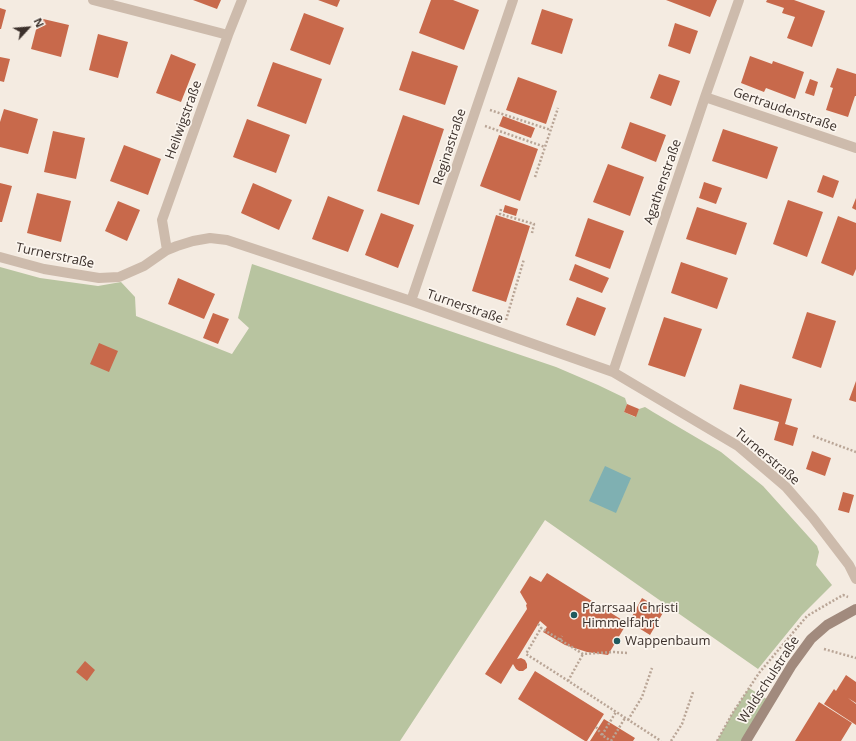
<!DOCTYPE html>
<html>
<head>
<meta charset="utf-8">
<style>
  body { margin:0 }
  #map { position:relative; width:856px; height:741px; overflow:hidden; background:#f4ebe1; font-family:"Open Sans",sans-serif }
  canvas { display:block }
  .north { position:absolute; left:8px; top:8px; width:40px; height:40px; -webkit-text-stroke:3px #fbf5ee; paint-order:stroke; rotate:64deg; font-size:11px; font-weight:700; line-height:16px; text-align:center; color:#3b302b }
  .north::after { content:''; display:block; margin:auto; width:14px; height:18px; background:#3b302b; clip-path:polygon(50% 0,100% 100%,50% 72%,0 100%) }
</style>
</head>
<body>
<div id="map">
<canvas width="856" height="741"></canvas>
<div class="north">N</div>
</div>
<script>
const g = document.querySelector('canvas').getContext('2d');
g.lineJoin = 'round';
function fillPath(path, color) {
  g.fillStyle = color;
  g.fill(path, 'evenodd');
}
function toPath(rows) {
  const path = new Path2D();
  for (const r of rows) {
    path.moveTo(r[0], r[1]);
    for (let i = 2; i < r.length; i += 2) path.lineTo(r[i], r[i + 1]);
  }
  return path;
}
function strokePath(path, color, width, dash) {
  g.strokeStyle = color;
  g.lineWidth = width;
  g.lineCap = dash ? 'butt' : 'round';
  g.setLineDash(dash || []);
  g.stroke(path);
}
function drawText(font, color, halo, rows, align = 'center') {
  g.font = font + ' "Open Sans",sans-serif';
  g.lineWidth = 3.5;
  g.setLineDash([]);
  g.textBaseline = 'middle';
  g.strokeStyle = halo;
  g.fillStyle = color;
  for (const [text, x, y, turn = 0] of rows) {
    g.save();
    g.translate(x, y);
    g.rotate((+turn || 0) * Math.PI / 180);
    g.textAlign = isNaN(turn) ? turn : align;
    if (halo) g.strokeText(text, 0, 0);
    g.fillText(text, 0, 0);
    g.restore();
  }
}
fillPath(toPath([
  [252,264,556,367,598,385,625,398,627,404,624,412,635,417,639,409,645,407,653,412,721,452,763,486,817,546,819,552,816,565,832,585,802,615,758,669,545,520,400,741,0,741,0,267,40,278,98,286,121,282,135,297,136,316,232,354,249,328,238,318],
  [749,688,770,701,746,741,717,741,732,714]
]), '#b8c4a0');
fillPath(toPath([
  [605,466,631,478,616,513,589,501]
]), '#7fb0b2');
fillPath(toPath([
  [193,0,221,0,217,9],
  [318,0,340,0,337,7],
  [431,0,453,0,479,10,464,50,419,33],
  [666,0,717,0,710,17],
  [767,0,794,0,825,11,812,47,787,38,795,17,782,13,784,8,766,2],
  [0,8,6,10,1,29,0,29],
  [542,9,573,19,562,54,531,44],
  [304,13,344,28,330,65,290,50],
  [39,18,69,25,61,57,31,49],
  [675,23,698,31,690,54,668,46],
  [98,34,128,42,118,78,89,70],
  [412,51,458,66,445,105,399,90],
  [171,54,196,64,181,102,156,93],
  [750,56,772,64,773,61,804,72,795,99,766,88,764,92,741,83],
  [0,57,10,59,4,82,0,81],
  [273,62,322,79,306,124,257,106],
  [837,68,856,74,856,96,855,96,848,117,826,110,833,88,830,87],
  [659,74,680,81,671,106,650,98],
  [518,77,557,91,546,124,506,110],
  [810,79,818,82,814,96,805,93],
  [4,109,38,119,28,154,0,147,0,122],
  [403,115,444,129,419,205,377,191],
  [503,116,535,128,531,138,499,126],
  [247,119,290,135,276,173,233,157],
  [630,122,666,135,656,162,621,148],
  [723,129,778,147,767,179,712,161],
  [53,131,85,138,76,179,44,172],
  [499,135,538,149,520,201,480,186],
  [124,145,161,159,148,195,110,181],
  [608,164,644,177,630,216,593,202],
  [823,175,839,181,833,198,817,192],
  [704,182,722,188,716,204,699,198],
  [0,183,12,186,2,222,0,222],
  [253,183,292,200,279,230,241,213],
  [37,193,71,201,61,242,27,233],
  [328,196,364,210,348,252,312,239],
  [856,198,856,210,852,208],
  [788,200,823,212,807,257,773,244],
  [118,201,140,210,127,241,105,231],
  [505,205,518,209,516,216,503,212],
  [697,207,747,223,736,255,686,239],
  [381,213,414,225,398,268,365,255],
  [496,215,530,226,506,302,472,291],
  [838,216,856,223,856,269,853,276,821,263],
  [588,218,624,231,610,269,575,256],
  [681,262,728,278,717,309,671,293],
  [575,264,609,278,602,293,569,280],
  [178,278,215,294,204,319,168,304],
  [577,297,606,308,595,336,566,325],
  [807,312,836,321,821,368,792,358],
  [213,313,229,319,218,344,203,338],
  [664,317,702,329,685,377,648,365],
  [99,343,118,351,109,372,90,364],
  [856,381,856,402,849,400],
  [740,384,792,399,785,424,798,428,793,446,774,440,779,422,733,409],
  [627,404,639,409,636,417,624,412],
  [812,451,831,458,825,476,806,469],
  [843,492,854,495,849,513,838,510],
  [547,573,627,623,608,655,587,652,565,645,543,632,547,627,540,621,517,659,521,658,525,660,527,664,527,668,523,671,519,671,516,669,513,664,501,684,485,674,527,609,526,605,527,604,520,592,530,576,541,582],
  [642,598,664,611,650,635,629,622],
  [85,661,95,670,87,681,76,672],
  [535,671,604,714,587,741,585,741,518,699],
  [846,675,856,682,856,703,848,698,856,704,856,725,824,704,834,689,836,691],
  [819,702,852,723,841,741,795,741],
  [604,719,635,738,633,741,590,741]
]), '#c8694b');
strokePath(toPath([
  [490,110,551,130],
  [485,126,545,147],
  [535,177,558,108],
  [501,209,500,214,534,224,532,233],
  [506,320,524,259],
  [813,436,856,452],
  [538,624,541,628],
  [560,640,562,636],
  [824,649,856,658],
  [627,653,614,652,583,654,541,628,526,654,556,673,661,741],
  [568,681,583,654],
  [628,720,642,697,652,668],
  [596,727,602,735,611,741],
  [602,735,616,712],
  [611,741,625,718],
  [671,741,682,724,693,692],
  [717,741,732,714,759,673,807,616,843,595,848,597]
]), '#b9a596', 2.5, [2, 2]);
strokePath(toPath([
  [93,0,228,35],
  [705,97,856,148],
  [167,250,162,220,228,35,242,0],
  [0,257,44,269,99,278,119,277,144,266,167,250,177,246,193,241,210,238,227,240,411,301,613,372,738,446,786,487,813,518,849,565,856,579],
  [411,301,513,0],
  [613,372,705,97,739,0]
]), '#cdbbac', 10);
strokePath(toPath([
  [746,741,792,665,811,639,827,625,856,609]
]), '#a18a7d', 10);
for (const [x, y, r, color] of [
  [574,615,4,"#1f5a5e"],
  [617,641,4,"#1f5a5e"]
]) {
  const dot = new Path2D();
  dot.arc(x, y, r, 0, 2 * Math.PI);
  g.fillStyle = color;
  g.fill(dot);
  strokePath(dot, '#fbf5ee', 1.5);
}
drawText('13px', '#3b302b', '#fbf5ee', [
  ["Gertraudenstraße",785,110,19],
  ["Heilwigstraße",184,120,-70],
  ["Reginastraße",450,147,-72],
  ["Agathenstraße",663,182,-71],
  ["Turnerstraße",55,256,12],
  ["Turnerstraße",465,307,19],
  ["Turnerstraße",767,457,40],
  ["Waldschulstraße",769,680,-57]
]);
drawText('13px', '#3b302b', '#fbf5ee', [
  ["Pfarrsaal Christi",582,608],
  ["Himmelfahrt",582,623],
  ["Wappenbaum",625,641]
], 'left');
</script>
</body>
</html>
